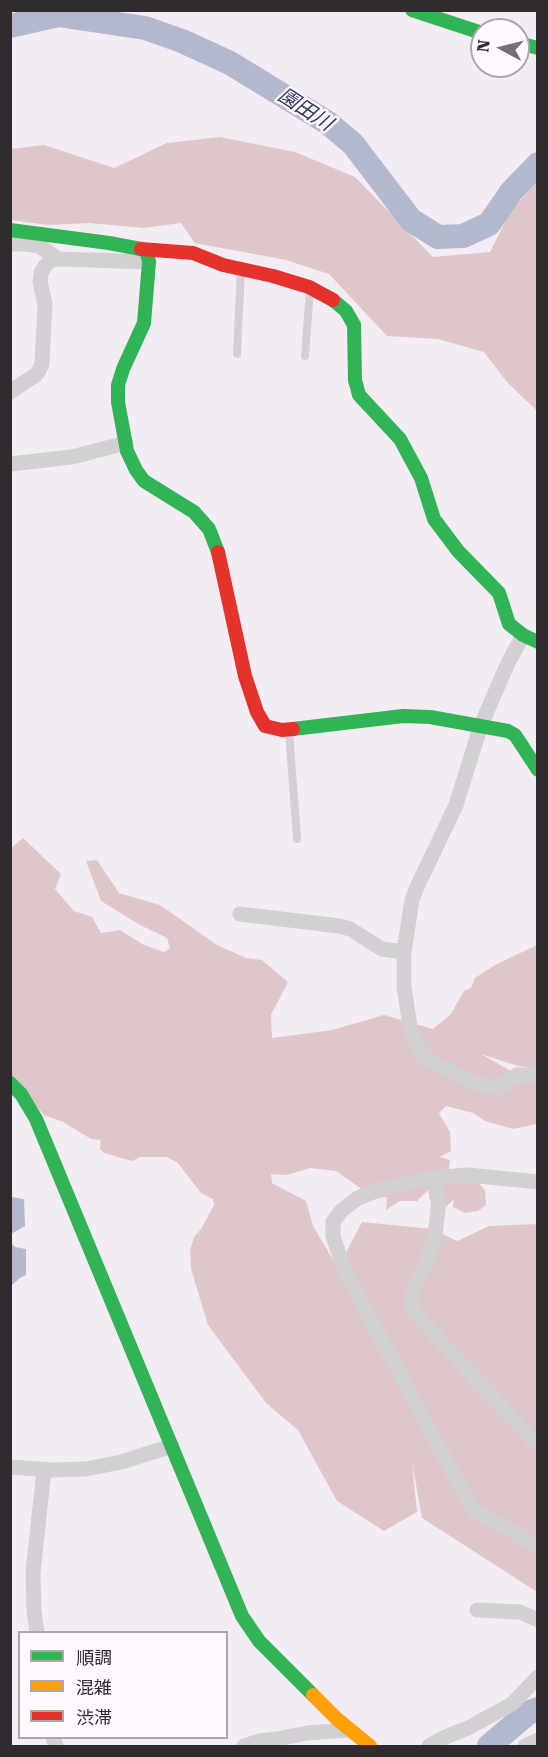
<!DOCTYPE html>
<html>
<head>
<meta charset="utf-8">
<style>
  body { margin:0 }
  #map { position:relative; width:548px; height:1757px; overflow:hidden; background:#f4ecf4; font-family:"Roboto Serif","Noto Sans JP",serif }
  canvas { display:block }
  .frame { position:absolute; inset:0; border:12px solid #312b30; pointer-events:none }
  .legend { position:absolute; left:18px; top:1631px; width:210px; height:108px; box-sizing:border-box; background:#fff9ff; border:2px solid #ada7ac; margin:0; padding:8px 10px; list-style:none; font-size:18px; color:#312b30 }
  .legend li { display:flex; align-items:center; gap:12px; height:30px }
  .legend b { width:30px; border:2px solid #ada7ac }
  .north { position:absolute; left:470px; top:18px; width:60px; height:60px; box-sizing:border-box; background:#fff9ff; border:2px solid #ada7ac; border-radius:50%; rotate:277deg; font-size:16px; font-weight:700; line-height:24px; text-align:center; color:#312b30 }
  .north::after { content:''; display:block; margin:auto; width:21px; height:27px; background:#756f75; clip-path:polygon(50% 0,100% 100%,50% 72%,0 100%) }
</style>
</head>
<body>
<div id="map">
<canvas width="548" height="1757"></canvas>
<div class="frame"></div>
<ul class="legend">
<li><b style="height:8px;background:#30b455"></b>順調</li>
<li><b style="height:8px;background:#ff9f0a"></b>混雑</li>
<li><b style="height:8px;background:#e5322d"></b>渋滞</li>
</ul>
<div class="north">N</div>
</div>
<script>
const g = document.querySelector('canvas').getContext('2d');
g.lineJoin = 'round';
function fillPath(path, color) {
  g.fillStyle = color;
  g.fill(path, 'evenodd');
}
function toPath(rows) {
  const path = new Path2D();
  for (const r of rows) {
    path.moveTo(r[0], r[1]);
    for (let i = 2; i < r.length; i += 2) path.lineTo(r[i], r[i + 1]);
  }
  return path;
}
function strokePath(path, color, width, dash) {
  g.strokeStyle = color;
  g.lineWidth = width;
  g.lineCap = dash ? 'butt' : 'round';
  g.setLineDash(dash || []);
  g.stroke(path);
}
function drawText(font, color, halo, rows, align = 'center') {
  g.font = font + ' "Roboto Serif","Noto Sans JP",serif';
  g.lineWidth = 5;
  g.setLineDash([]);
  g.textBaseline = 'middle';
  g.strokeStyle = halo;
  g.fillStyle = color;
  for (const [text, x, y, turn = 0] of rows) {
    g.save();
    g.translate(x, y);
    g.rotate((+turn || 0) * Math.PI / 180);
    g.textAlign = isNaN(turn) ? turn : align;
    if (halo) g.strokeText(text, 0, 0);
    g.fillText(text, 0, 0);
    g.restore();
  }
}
fillPath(toPath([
  [220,137,295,152,355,177,433,257,490,252,510,212,537,182,537,411,507,382,484,352,438,339,387,336,329,274,286,260,195,243,181,223,143,228,89,223,48,225,11,220,10,149,44,145,114,168,167,143],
  [23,838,61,874,55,889,74,911,92,917,101,933,120,930,144,945,164,952,170,948,167,938,140,925,101,901,86,861,97,860,119,893,160,905,217,945,246,958,262,960,288,982,271,1015,272,1038,332,1030,384,1015,433,1029,451,1014,464,991,471,988,475,978,495,965,537,945,537,1069,518,1066,481,1054,523,1078,537,1083,537,1124,513,1129,485,1121,473,1113,446,1106,439,1113,450,1132,451,1151,440,1157,450,1160,449,1169,473,1177,485,1190,486,1205,478,1211,465,1213,453,1207,454,1199,446,1207,430,1200,428,1190,417,1201,400,1201,386,1210,387,1197,369,1199,360,1188,336,1171,310,1168,287,1175,271,1174,272,1183,306,1201,313,1226,338,1268,362,1222,433,1229,457,1241,489,1226,537,1224,537,1592,422,1518,412,1462,417,1512,384,1531,337,1501,298,1430,266,1403,208,1325,191,1269,190,1250,194,1237,201,1229,214,1205,213,1199,201,1193,178,1163,167,1157,140,1157,132,1161,104,1153,100,1149,101,1140,91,1139,63,1122,44,1115,11,1076,11,848]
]), '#dfc7c9');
fillPath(toPath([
  [11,1197,24,1199,25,1226,11,1234,11,1243,15,1247,26,1249,26,1275,20,1278,11,1286],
  [526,1708,535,1722,520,1730,499,1746,479,1746,491,1733]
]), '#b3b8ce');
strokePath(toPath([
  [10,26,58,15,145,28,182,41,230,63,328,123,353,144,411,220,438,237,463,236,489,224,511,192,538,164],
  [489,1746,528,1713,538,1709]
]), '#b3b8ce', 24);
strokePath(toPath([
  [237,354,241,270],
  [305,356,310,290],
  [289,730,297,839]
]), '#d2d0d2', 8);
strokePath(toPath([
  [10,244,26,244,39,246,58,259],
  [10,392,37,374,42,364,45,304,40,282,41,273,45,266,51,260,58,259,149,262],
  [10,464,72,457,126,443],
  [523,635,508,663,481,725,456,805,417,887,412,900,404,952,404,987,410,1026,422,1057,476,1084,500,1087,517,1075,538,1075],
  [240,914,339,926,350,929,382,949,404,952],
  [432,1178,439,1198,435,1238,425,1266,413,1289,411,1302,413,1311,534,1442,538,1443],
  [538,1182,468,1175,432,1178,384,1188,358,1198,342,1210,333,1222,333,1236,344,1269,466,1498,475,1511,538,1546],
  [10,1467,52,1470,86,1469,121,1462,172,1446],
  [477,1610,520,1612,538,1620],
  [37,1632,34,1611,33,1573,44,1470],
  [53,1738,56,1746],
  [244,1746,259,1741,277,1739,307,1733,348,1730],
  [429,1746,443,1738,468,1728,512,1704,538,1677],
  [525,1746,538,1740]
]), '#d2d0d2', 15);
strokePath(toPath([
  [412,10,482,33],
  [518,43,538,48],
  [10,230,109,243,141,249,147,252,149,262,144,323,123,369,118,385,118,402,127,451,136,470,144,481,194,512,209,529,218,552],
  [333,300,346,311,354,325,355,380,359,395,400,439,421,478,434,519,458,551,499,593,509,624,523,635,538,642],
  [293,729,403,716,430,717,508,731,515,735,538,770],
  [10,1083,21,1094,36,1119,242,1616,259,1641,313,1695]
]), '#30b455', 14);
strokePath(toPath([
  [313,1695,337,1719,370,1746]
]), '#ff9f0a', 14);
strokePath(toPath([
  [141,249,193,253,223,265,273,276,309,287,333,300],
  [218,552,245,676,257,712,265,726,282,730,293,729]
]), '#e5322d', 14);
drawText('italic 20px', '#2e3a63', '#fff9ff', [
  ["園田川",305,110,33]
]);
</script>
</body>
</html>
